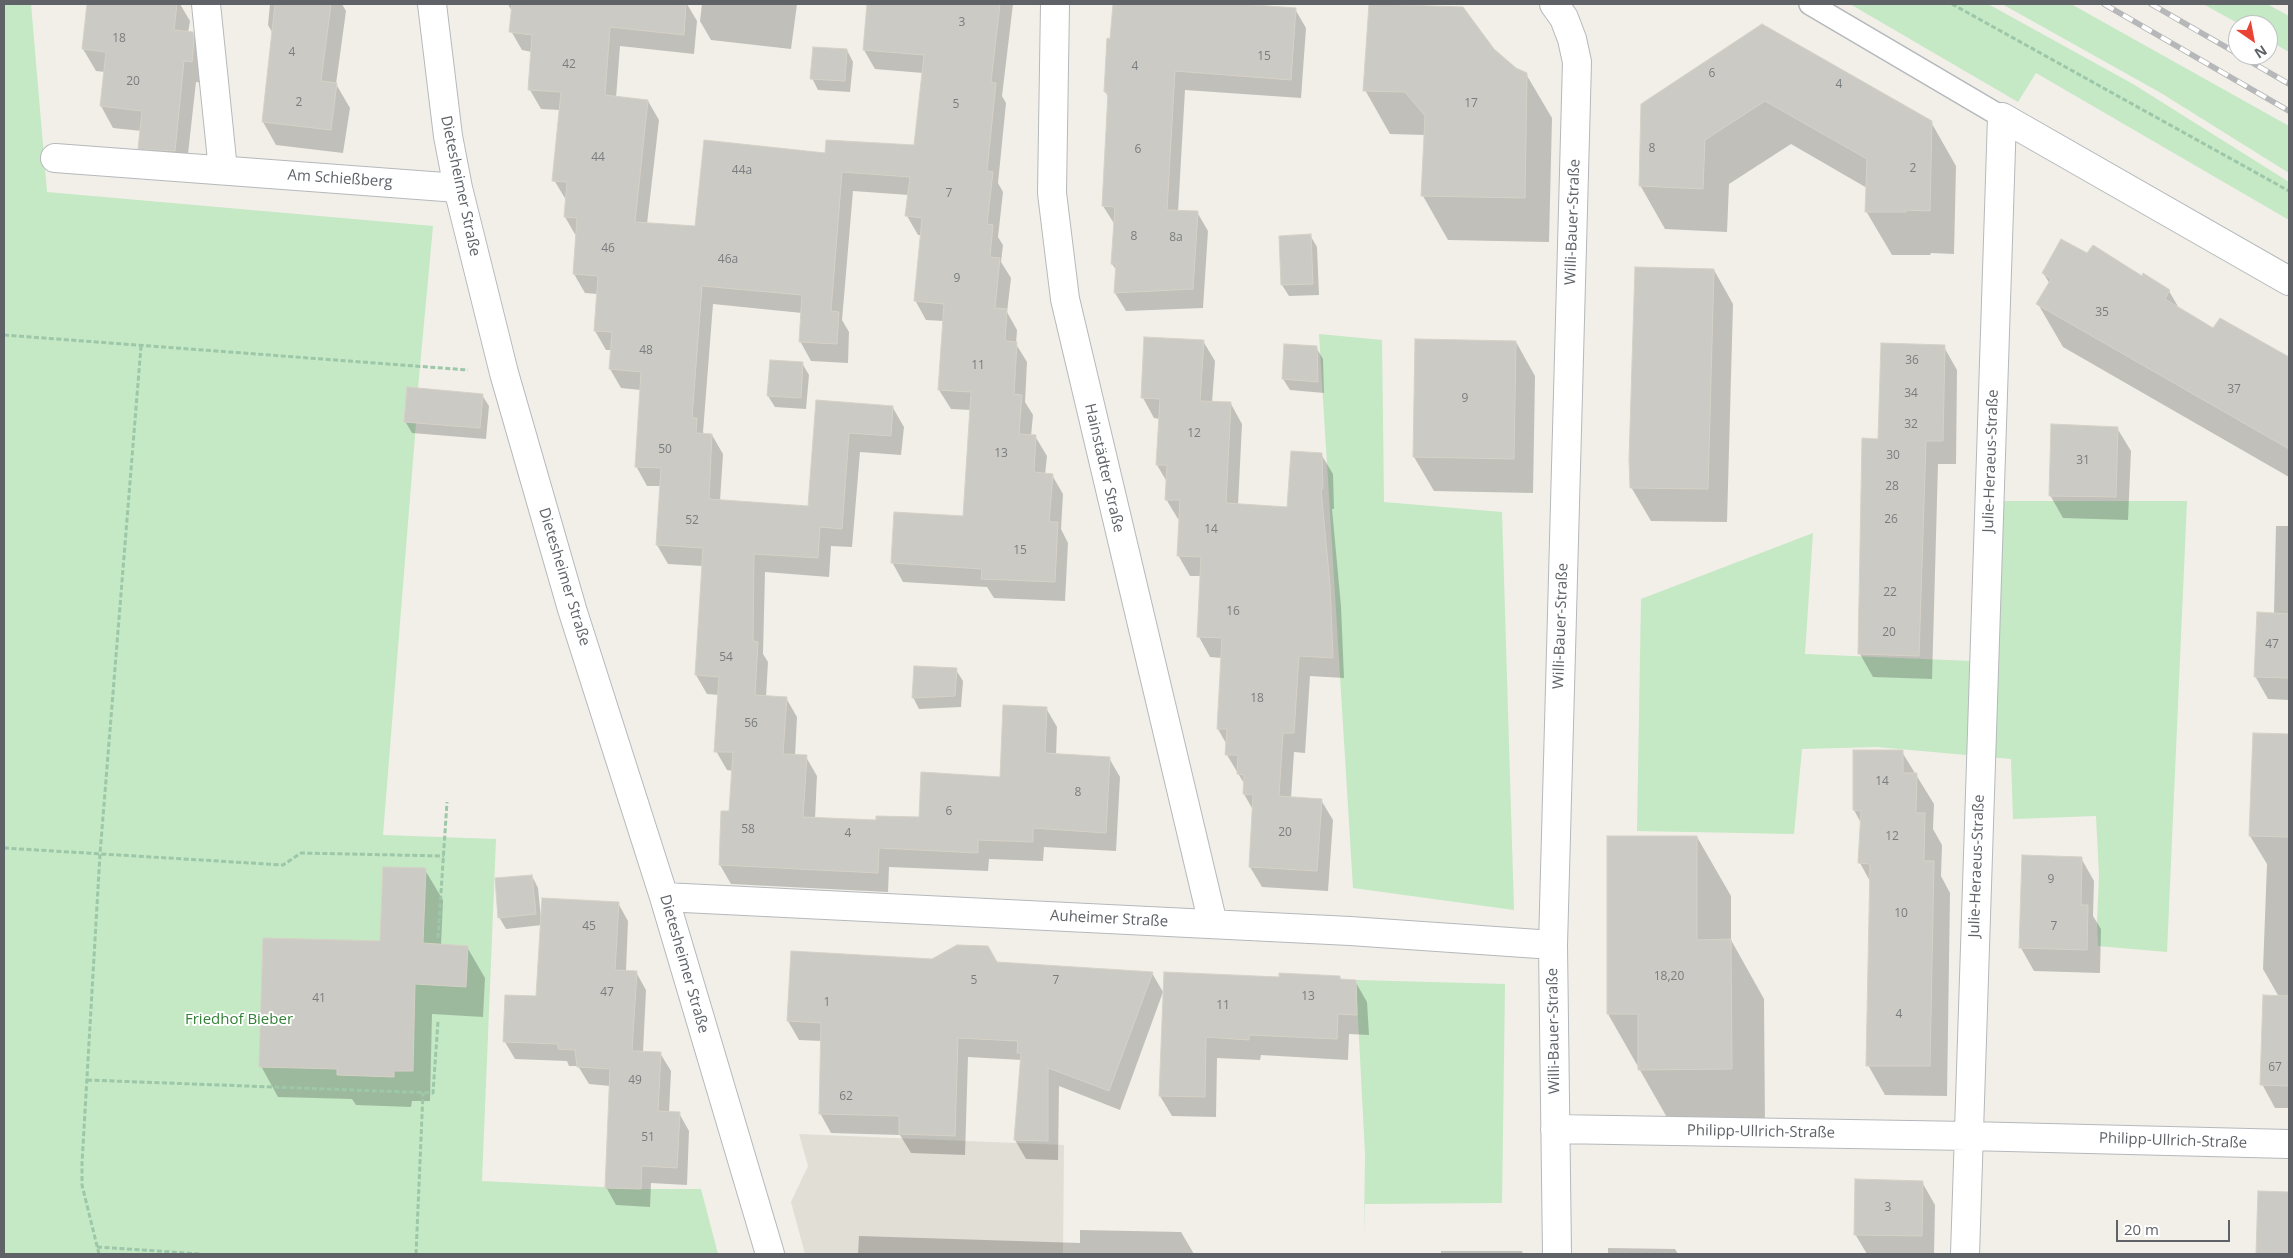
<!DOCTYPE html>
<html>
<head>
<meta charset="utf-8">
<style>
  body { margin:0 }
  #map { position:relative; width:2293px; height:1258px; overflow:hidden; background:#f1efe8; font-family:"Open Sans",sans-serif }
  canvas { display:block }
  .frame { position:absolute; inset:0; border:5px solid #5f6368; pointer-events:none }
  .north { position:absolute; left:2228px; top:15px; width:50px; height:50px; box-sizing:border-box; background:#fff; border:1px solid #bfc1c3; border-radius:50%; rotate:147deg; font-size:14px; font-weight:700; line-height:20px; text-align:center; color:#5f6368 }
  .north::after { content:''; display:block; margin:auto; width:18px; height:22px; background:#ea4335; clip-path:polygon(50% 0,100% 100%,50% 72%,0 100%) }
  .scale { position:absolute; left:2116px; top:1220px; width:114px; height:22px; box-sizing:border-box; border:2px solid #5f6368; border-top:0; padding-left:6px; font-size:15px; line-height:18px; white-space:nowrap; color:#5f6368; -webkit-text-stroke:4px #fff; paint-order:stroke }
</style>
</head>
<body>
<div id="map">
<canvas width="2293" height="1258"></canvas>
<div class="frame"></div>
<div class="north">N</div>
<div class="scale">20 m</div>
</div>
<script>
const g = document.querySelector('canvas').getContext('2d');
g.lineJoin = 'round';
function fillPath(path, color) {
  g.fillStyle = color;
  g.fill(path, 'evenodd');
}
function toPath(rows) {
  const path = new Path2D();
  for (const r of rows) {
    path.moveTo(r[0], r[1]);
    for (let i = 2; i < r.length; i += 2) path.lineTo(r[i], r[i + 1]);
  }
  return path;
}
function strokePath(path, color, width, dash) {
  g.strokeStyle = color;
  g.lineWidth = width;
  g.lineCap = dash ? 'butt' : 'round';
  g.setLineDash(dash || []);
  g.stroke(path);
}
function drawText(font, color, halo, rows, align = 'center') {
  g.font = font + ' "Open Sans",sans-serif';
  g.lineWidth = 4;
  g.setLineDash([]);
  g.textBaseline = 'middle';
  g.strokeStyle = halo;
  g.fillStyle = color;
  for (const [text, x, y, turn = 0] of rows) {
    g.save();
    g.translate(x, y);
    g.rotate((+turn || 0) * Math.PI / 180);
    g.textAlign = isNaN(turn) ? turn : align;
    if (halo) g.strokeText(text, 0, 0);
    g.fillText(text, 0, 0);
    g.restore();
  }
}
fillPath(toPath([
  [799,1134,1064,1145,1063,1254,805,1254,791,1202,808,1166]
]), '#e1ded6');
fillPath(toPath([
  [4,4,31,4,47,192,433,226,418,388,407,388,404,421,416,423,383,835,496,839,482,1181,641,1189,701,1189,718,1254,4,1254],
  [1850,4,1988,4,2133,84,2289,182,2289,220,2036,73,2018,102],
  [2002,4,2071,4,2289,126,2289,173,2161,93],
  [2203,4,2267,4,2289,16,2289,52,2268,40,2268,25,2241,25],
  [1319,334,1382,340,1384,502,1502,512,1514,910,1353,888],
  [2004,501,2187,501,2167,952,2098,946,2097,923,2099,875,2096,816,2013,819,2011,759,1877,747,1802,749,1794,834,1637,831,1641,599,1813,533,1805,654,1995,662],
  [1356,980,1505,984,1502,1203,1365,1204,1364,1236,1365,1154]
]), '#c5e8c5');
fillPath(toPath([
  [88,4,180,4,190,21,188,33,192,33,205,55,204,83,196,82,186,172,152,170,140,148,142,131,113,128,101,106,105,72,96,71,83,49],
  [270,4,342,4,346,11,336,84,350,108,343,153,276,145,263,122,273,34,268,25],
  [508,4,687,4,697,21,694,54,620,46,616,98,648,101,659,120,647,224,696,228,826,154,915,146,923,73,875,69,864,50,868,4,1013,4,1002,96,1006,103,998,183,1003,192,998,237,1003,245,1001,262,1011,278,1007,312,1017,330,1016,344,1027,362,1025,402,1033,415,1031,436,1035,436,1047,456,1045,475,1052,475,1063,494,1061,529,1068,543,1065,601,994,598,987,587,903,582,892,562,964,517,971,410,951,409,939,390,944,321,926,320,915,300,922,235,918,235,907,216,909,195,853,191,842,320,849,332,848,363,811,361,800,341,802,313,713,304,703,432,705,435,712,435,723,454,720,501,809,507,817,401,893,408,904,427,901,455,860,452,852,547,831,546,829,577,765,572,763,654,768,662,766,697,786,698,797,717,795,756,806,757,817,776,815,819,877,822,921,818,1001,778,1046,708,1057,727,1056,755,1109,758,1120,777,1116,851,1044,847,1043,861,989,859,988,871,889,867,888,892,731,884,720,865,730,813,733,771,727,770,716,751,719,695,707,694,696,675,703,566,668,564,657,545,661,486,647,486,636,466,641,390,621,388,610,369,612,350,606,350,595,331,598,294,585,293,574,274,576,236,565,217,566,200,554,180,560,110,541,109,530,90,532,52,522,50,511,31,512,12],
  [702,4,797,4,791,49,711,40,700,21],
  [1114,4,1231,4,1295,9,1306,28,1301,98,1185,90,1178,212,1197,212,1208,231,1203,308,1126,311,1115,293,1117,271,1112,264,1115,225,1103,206,1109,99,1105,91],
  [1762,26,1931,122,1956,166,1954,254,1931,253,1930,255,1892,255,1866,211,1867,188,1791,144,1729,184,1727,232,1665,229,1640,185],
  [847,50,853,62,850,92,818,90,812,78],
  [1493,50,1516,69,1526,74,1552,118,1549,242,1448,240,1423,196,1425,135,1390,134,1365,90],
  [1310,235,1317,247,1319,295,1289,296,1282,285],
  [2087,255,2169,291,2180,310,2213,329,2220,320,2289,359,2289,477,2063,347,2038,304,2050,284,2043,273],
  [1714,270,1733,304,1727,522,1651,521,1631,487],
  [1145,338,1203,341,1215,361,1212,403,1231,404,1242,424,1238,505,1288,509,1321,454,1333,474,1334,509,1332,509,1341,606,1344,678,1310,676,1305,753,1294,752,1291,798,1321,800,1333,820,1328,891,1262,887,1250,867,1253,810,1244,794,1245,785,1227,755,1227,745,1218,729,1222,658,1210,657,1199,637,1202,576,1190,576,1178,555,1180,520,1178,519,1166,499,1167,482,1157,465,1160,419,1154,418,1143,398],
  [1516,342,1535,376,1533,493,1434,491,1414,457],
  [1316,347,1323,359,1324,393,1290,390,1283,379],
  [1944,347,1957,370,1956,464,1938,464,1932,679,1873,677,1860,654,1879,441],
  [802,363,809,375,806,409,775,407,768,396],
  [482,395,489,406,486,439,412,433,405,421],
  [2117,428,2131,451,2128,520,2063,518,2050,495],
  [2276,526,2289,526,2289,700,2268,699,2255,676,2274,614],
  [956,670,963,681,961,707,919,709,913,697],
  [2254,734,2289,735,2289,998,2279,997,2263,969,2267,864,2250,836],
  [1902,752,1934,804,1933,829,1942,845,1941,876,1950,893,1947,1096,1885,1095,1868,1065,1871,883,1860,863,1861,823,1854,810],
  [1697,837,1731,896,1731,940,1764,999,1765,1128,1673,1128,1608,1014],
  [2081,858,2094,881,2093,916,2101,929,2100,973,2034,971,2021,948],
  [425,870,443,900,441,945,467,947,485,978,483,1017,432,1014,430,1101,412,1101,411,1107,356,1105,352,1099,278,1097,261,1066,381,942],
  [532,876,538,888,541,919,618,903,628,921,626,971,636,972,646,990,643,1052,660,1053,671,1071,669,1113,679,1113,689,1131,687,1185,651,1183,650,1207,616,1205,606,1187,610,1086,589,1084,578,1066,569,1066,567,1061,515,1059,505,1042,538,997,542,925,506,929,499,917],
  [996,963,1152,973,1163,992,1120,1110,1059,1086,1058,1160,1026,1159,1015,1140,1022,1060,968,1057,965,1155,911,1153,900,1135,831,1133,820,1113,822,1041,799,1040,788,1021],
  [1165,974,1280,979,1339,977,1341,981,1355,981,1367,1002,1369,1035,1349,1034,1348,1060,1261,1055,1260,1060,1217,1058,1216,1117,1172,1116,1160,1096],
  [2263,1052,2289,1053,2289,1108,2275,1108,2262,1084],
  [1922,1182,1935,1205,1934,1254,1867,1254,1855,1234],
  [2259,1192,2289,1193,2289,1254,2257,1254],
  [1080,1230,1181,1232,1194,1254,858,1254,859,1236,1080,1243],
  [1608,1248,1675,1249,1678,1254,1608,1254],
  [1441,1251,1522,1251,1523,1254,1441,1254]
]), '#0003');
const building = toPath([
  [87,4,177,4,174,30,193,32,194,40,192,62,184,61,175,151,138,149,142,111,100,106,106,52,82,49,87,4],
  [275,4,331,4,321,81,337,83,331,130,262,122,275,4],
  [512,4,686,4,684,35,610,27,605,95,648,100,635,222,695,226,704,140,825,153,826,140,914,145,924,55,863,50,867,4,1000,4,991,82,996,83,987,171,993,172,987,224,993,225,990,257,1000,258,995,308,1007,309,1005,341,1017,342,1014,394,1022,395,1019,434,1036,435,1034,472,1053,474,1049,522,1058,522,1055,582,981,579,982,569,891,563,894,512,963,516,971,392,938,390,944,304,914,301,922,218,905,216,910,177,842,172,831,311,839,312,837,344,799,342,802,295,702,286,692,418,697,418,696,433,712,434,709,499,808,506,816,400,893,406,891,436,849,433,842,529,820,527,818,558,754,554,753,641,758,642,755,695,787,697,783,754,807,755,803,817,876,820,876,816,919,817,921,772,1000,777,1003,705,1047,707,1045,753,1110,757,1106,833,1033,828,1033,842,978,840,978,853,879,848,878,873,719,865,721,811,729,811,733,752,714,752,719,677,695,675,703,548,656,545,661,468,635,467,641,372,609,369,612,332,594,331,598,276,573,274,577,218,564,217,567,182,552,181,561,92,528,90,532,35,509,32,512,4],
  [1113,4,1240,4,1296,8,1291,80,1175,71,1167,210,1198,211,1193,289,1114,293,1116,264,1111,264,1115,207,1102,206,1108,92,1104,92,1107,38,1110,39,1113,4],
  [1369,4,1463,7,1494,49,1516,68,1527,73,1525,198,1421,196,1425,116,1405,92,1363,91,1369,4],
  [1762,24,1932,121,1930,211,1906,210,1906,212,1865,212,1867,159,1765,101,1705,140,1703,189,1639,186,1641,104,1762,24],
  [813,47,847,49,845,81,810,79,813,47],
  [1311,234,1313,284,1281,285,1279,236,1311,234],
  [2061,239,2087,253,2093,245,2142,276,2143,273,2170,290,2165,299,2213,328,2220,318,2289,357,2289,449,2036,304,2051,279,2042,273,2061,239],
  [1635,267,1714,269,1708,489,1630,488,1629,460,1635,267],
  [1144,337,1204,340,1200,401,1231,402,1226,503,1287,507,1291,451,1322,453,1323,489,1321,489,1330,585,1333,658,1299,656,1294,733,1283,733,1279,796,1322,799,1317,871,1249,867,1253,795,1243,794,1244,775,1237,774,1238,755,1225,755,1227,729,1217,729,1222,638,1197,637,1201,557,1177,556,1180,500,1165,500,1167,465,1156,465,1160,399,1141,398,1144,337],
  [1415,339,1516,341,1514,459,1413,457,1415,339],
  [1881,343,1945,345,1943,441,1926,441,1919,656,1858,654,1862,438,1878,439,1881,343],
  [1284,344,1317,346,1318,382,1282,379,1284,344],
  [770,360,803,362,801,398,767,396,770,360],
  [407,387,483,394,480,428,404,422,407,387],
  [2051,424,2118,427,2116,497,2049,496,2051,424],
  [2257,612,2289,614,2289,678,2254,677,2257,612],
  [914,666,957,668,955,696,912,698,914,666],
  [2253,733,2289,734,2289,837,2249,836,2253,733],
  [1853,750,1903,750,1903,773,1917,773,1916,813,1925,813,1924,861,1934,861,1930,1066,1866,1066,1870,864,1858,863,1861,811,1853,810,1853,750],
  [1607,836,1697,836,1697,940,1731,939,1732,1069,1638,1070,1638,1014,1607,1014,1607,836],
  [2022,855,2082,857,2081,905,2088,905,2087,950,2019,948,2022,855],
  [383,867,426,868,423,943,468,946,466,987,415,984,413,1071,394,1071,394,1077,337,1075,337,1069,259,1067,263,938,380,941,383,867],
  [532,875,536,914,498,918,495,878,532,875],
  [542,898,619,902,615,970,637,971,632,1051,661,1052,658,1111,680,1112,677,1168,642,1166,641,1189,605,1188,610,1069,577,1067,575,1050,558,1049,558,1044,503,1042,505,995,536,996,542,898],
  [957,945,988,946,997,962,1153,972,1109,1091,1048,1068,1048,1141,1014,1140,1021,1053,1017,1053,1018,1041,958,1038,955,1136,899,1134,899,1116,819,1114,821,1023,787,1021,791,951,932,959,957,945],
  [1164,972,1279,977,1279,973,1340,976,1340,979,1356,980,1357,1015,1338,1014,1337,1039,1249,1035,1249,1040,1206,1037,1205,1097,1159,1096,1164,972],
  [2263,995,2289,996,2289,1086,2260,1085,2263,995],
  [1855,1179,1923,1181,1922,1236,1854,1235,1855,1179],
  [2258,1191,2289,1192,2289,1254,2256,1254,2258,1191]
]);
fillPath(building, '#cccac5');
strokePath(building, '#d6d1c6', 1);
const lane = toPath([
  [1810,4,2002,117]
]);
const street = toPath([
  [206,4,223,170],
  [432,4,448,136,458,188,504,373,572,609,664,897,770,1254],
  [1055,4,1052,193,1065,299,1213,924],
  [1554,4,1564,18,1572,39,1577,62,1553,945,1557,1254],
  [55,158,458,188],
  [664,897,1350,931,1553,945],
  [1555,1129,1968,1136,2289,1144],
  [1965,1254,2002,117,2289,281]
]);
strokePath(lane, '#b5b8bc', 24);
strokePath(street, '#b5b8bc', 30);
strokePath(toPath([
  [1952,4,2289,191],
  [4,335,468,370],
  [4,848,283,865,301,853,444,856],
  [438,938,447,802],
  [87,1080,433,1093,438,1021],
  [97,1247,201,1254],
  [99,1254,82,1185,82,1163,100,854,141,346],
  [416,1254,423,1093]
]), '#9cc7a9', 3, [5, 2.5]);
strokePath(lane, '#fff', 21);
strokePath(street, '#fff', 28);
const rail = toPath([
  [2104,4,2289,111],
  [2151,4,2238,54],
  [2239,55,2289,84]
]);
strokePath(rail, '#b6b7b8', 5.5);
strokePath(rail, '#fff', 4, [11]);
drawText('12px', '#7a7d7f', null, [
  ["3",962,23],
  ["18",119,39],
  ["4",292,53],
  ["15",1264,57],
  ["42",569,65],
  ["4",1135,67],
  ["6",1712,74],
  ["20",133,82],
  ["4",1839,85],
  ["2",299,103],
  ["17",1471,104],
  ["5",956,105],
  ["8",1652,149],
  ["6",1138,150],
  ["44",598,158],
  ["2",1913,169],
  ["44a",742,171],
  ["7",949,194],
  ["8",1134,237],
  ["8a",1176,238],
  ["46",608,249],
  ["46a",728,260],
  ["9",957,279],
  ["35",2102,313],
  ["48",646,351],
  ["36",1912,361],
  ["11",978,366],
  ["37",2234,390],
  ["34",1911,394],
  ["9",1465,399],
  ["32",1911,425],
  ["12",1194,434],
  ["50",665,450],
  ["13",1001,454],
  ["30",1893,456],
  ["31",2083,461],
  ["28",1892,487],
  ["26",1891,520],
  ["52",692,521],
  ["14",1211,530],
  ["15",1020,551],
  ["22",1890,593],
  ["16",1233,612],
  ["20",1889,633],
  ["47",2272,645],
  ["54",726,658],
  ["18",1257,699],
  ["56",751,724],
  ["14",1882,782],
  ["8",1078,793],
  ["6",949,812],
  ["58",748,830],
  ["20",1285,833],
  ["4",848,834],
  ["12",1892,837],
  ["9",2051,880],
  ["10",1901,914],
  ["45",589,927],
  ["7",2054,927],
  ["18,20",1669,977],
  ["5",974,981],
  ["7",1056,981],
  ["47",607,993],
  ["13",1308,997],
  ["41",319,999],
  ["1",827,1003],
  ["11",1223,1006],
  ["4",1899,1015],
  ["67",2275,1068],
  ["49",635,1081],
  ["62",846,1097],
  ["51",648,1138],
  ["3",1888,1208]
]);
drawText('15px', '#5f6368', '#fff', [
  ["Am Schießberg",340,179,4],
  ["Dietesheimer Straße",460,186,78],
  ["Willi-Bauer-Straße",1573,222,-88],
  ["Julie-Heraeus-Straße",1991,461,-88],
  ["Hainstädter Straße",1104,468,77],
  ["Dietesheimer Straße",564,577,73],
  ["Willi-Bauer-Straße",1561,626,-88],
  ["Julie-Heraeus-Straße",1977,866,-88],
  ["Auheimer Straße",1109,919,3],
  ["Dietesheimer Straße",684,964,74],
  ["Willi-Bauer-Straße",1554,1031,-91],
  ["Philipp-Ullrich-Straße",1761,1132,1],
  ["Philipp-Ullrich-Straße",2173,1141,2]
]);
drawText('15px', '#348238', '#fff', [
  ["Friedhof Bieber",239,1020]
]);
</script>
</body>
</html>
